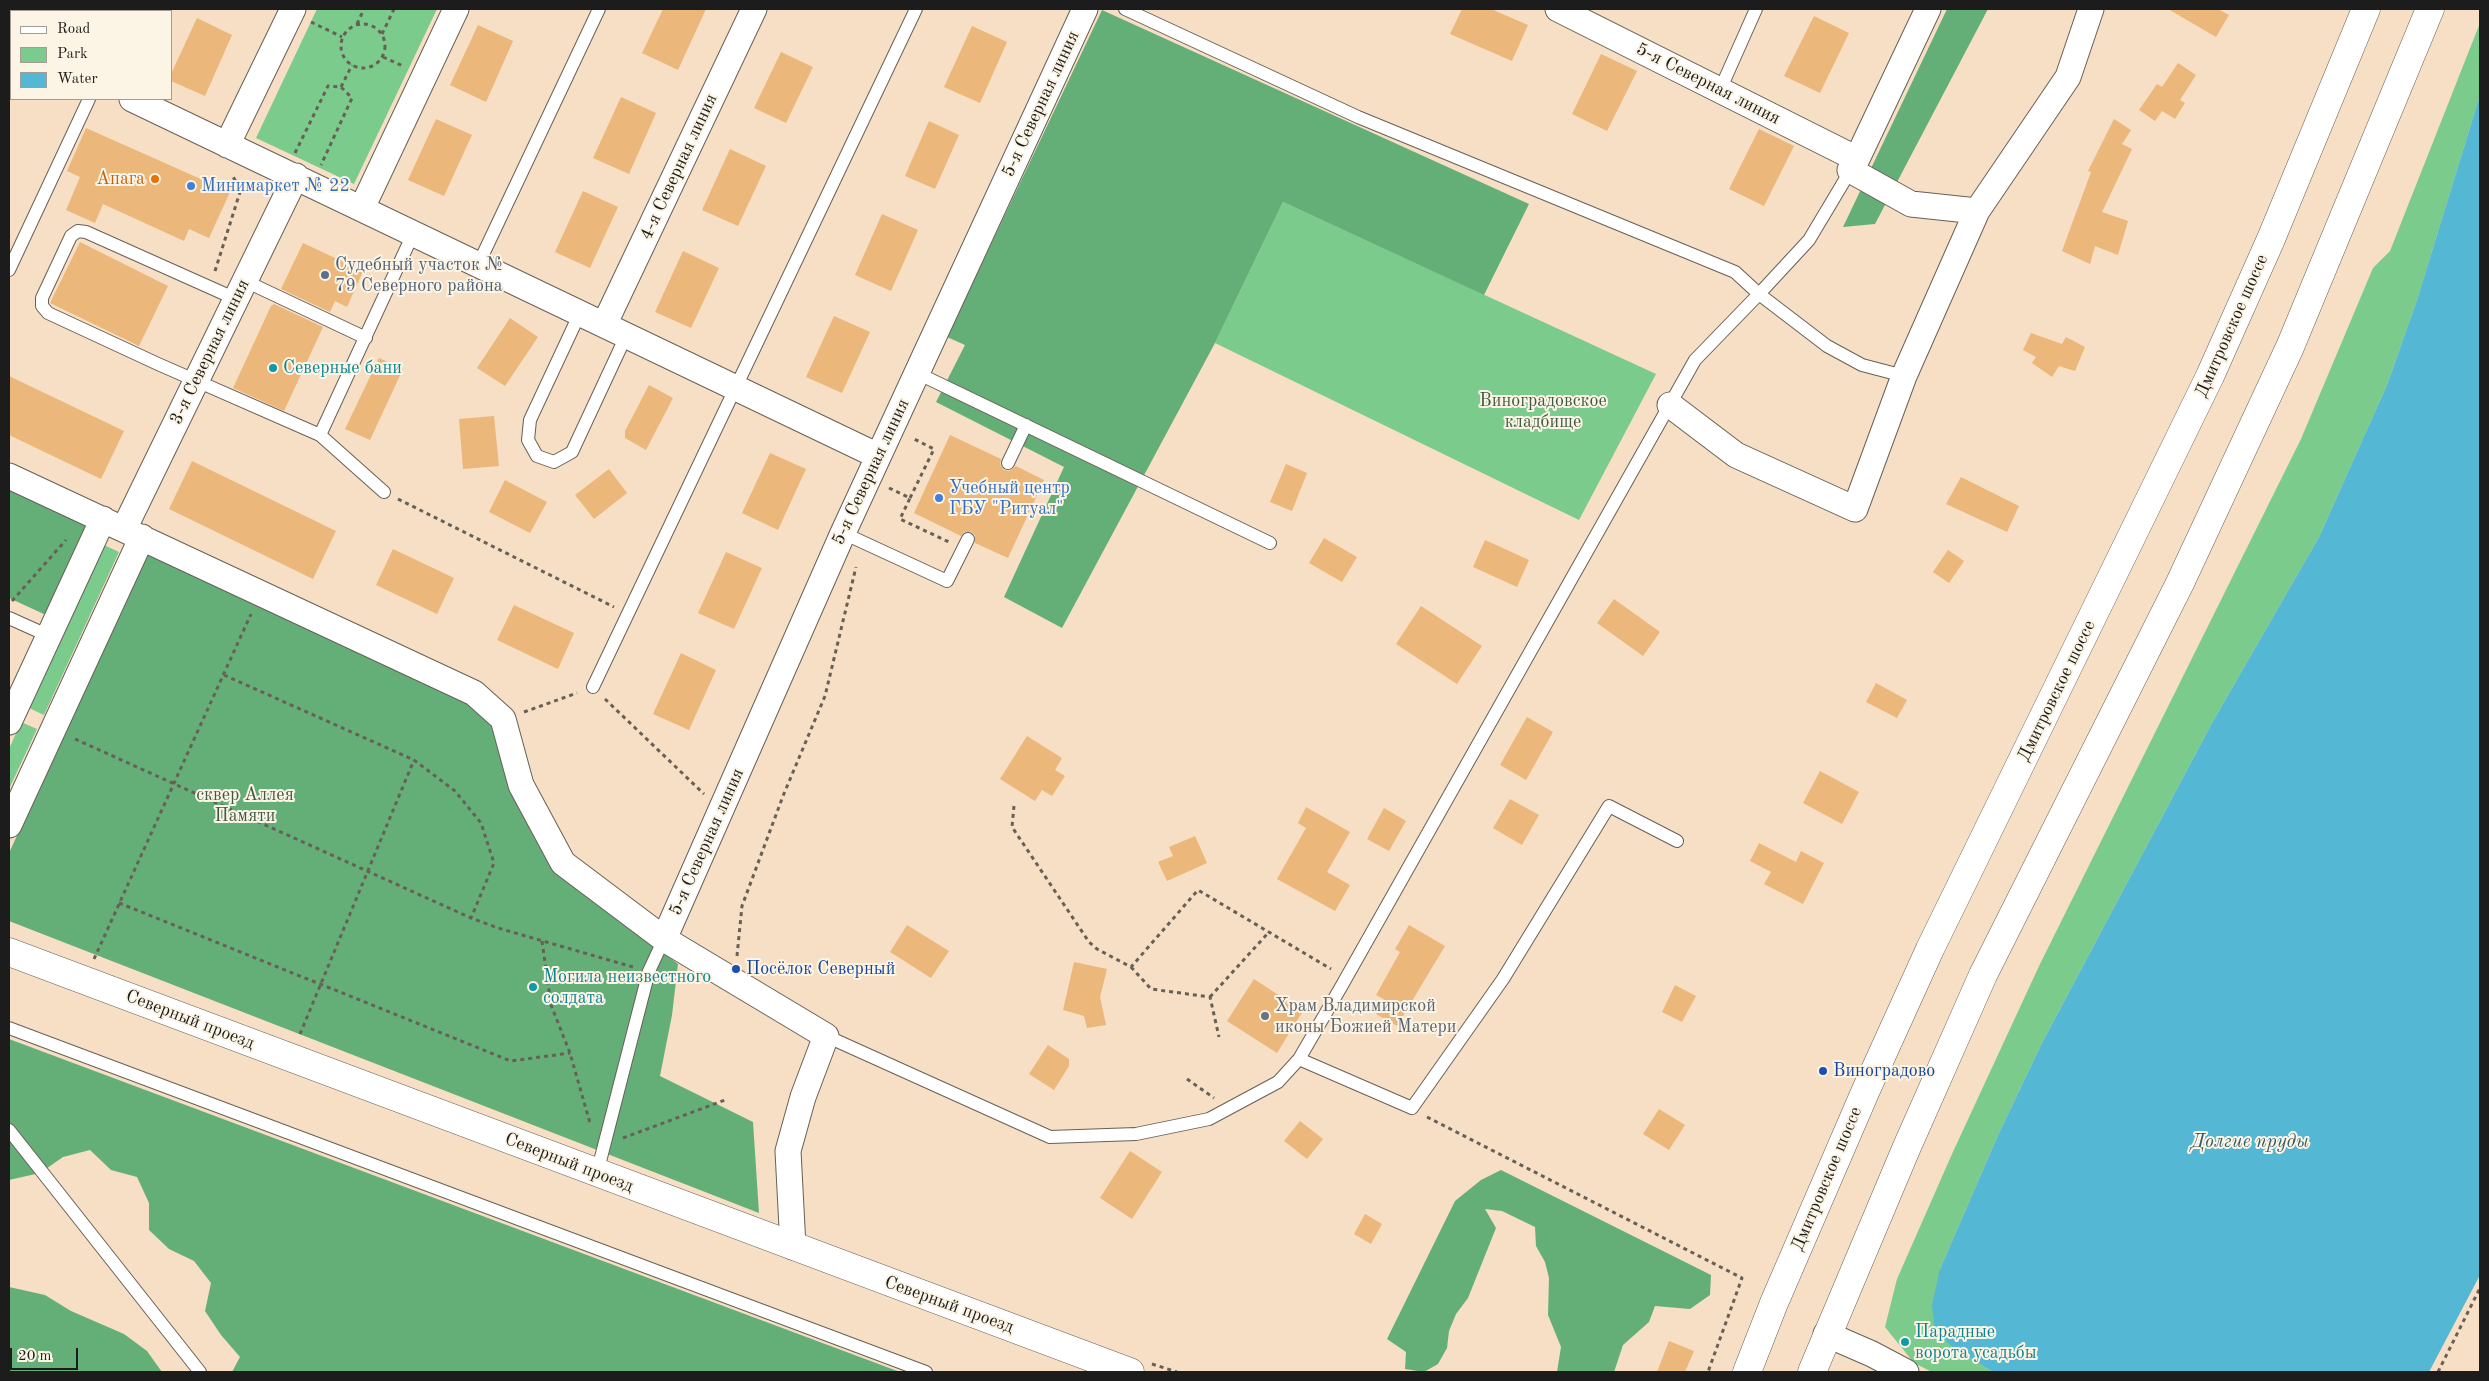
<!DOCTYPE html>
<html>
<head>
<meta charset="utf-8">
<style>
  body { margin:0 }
  #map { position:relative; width:2489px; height:1381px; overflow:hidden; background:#f6dfc4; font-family:"Old Standard TT",serif }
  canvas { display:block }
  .frame { position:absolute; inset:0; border:10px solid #1c1c1c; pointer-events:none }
  .legend { position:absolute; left:10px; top:10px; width:162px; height:90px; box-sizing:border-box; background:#fcf5e5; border:1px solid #a29e95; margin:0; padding:6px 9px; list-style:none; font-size:15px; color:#1c1c1c }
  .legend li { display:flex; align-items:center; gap:10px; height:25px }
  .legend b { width:25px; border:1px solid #a29e95 }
  .scale { position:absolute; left:10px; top:1348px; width:68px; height:22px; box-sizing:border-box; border:2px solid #1c1c1c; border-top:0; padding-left:6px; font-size:15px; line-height:18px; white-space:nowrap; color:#1c1c1c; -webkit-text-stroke:4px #fcf5e5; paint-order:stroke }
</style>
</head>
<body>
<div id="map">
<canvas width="2489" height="1381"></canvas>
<div class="frame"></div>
<ul class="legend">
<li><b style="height:6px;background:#fff"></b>Road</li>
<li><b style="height:14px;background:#7bcb8c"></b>Park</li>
<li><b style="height:14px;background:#54b7d3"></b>Water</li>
</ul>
<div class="scale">20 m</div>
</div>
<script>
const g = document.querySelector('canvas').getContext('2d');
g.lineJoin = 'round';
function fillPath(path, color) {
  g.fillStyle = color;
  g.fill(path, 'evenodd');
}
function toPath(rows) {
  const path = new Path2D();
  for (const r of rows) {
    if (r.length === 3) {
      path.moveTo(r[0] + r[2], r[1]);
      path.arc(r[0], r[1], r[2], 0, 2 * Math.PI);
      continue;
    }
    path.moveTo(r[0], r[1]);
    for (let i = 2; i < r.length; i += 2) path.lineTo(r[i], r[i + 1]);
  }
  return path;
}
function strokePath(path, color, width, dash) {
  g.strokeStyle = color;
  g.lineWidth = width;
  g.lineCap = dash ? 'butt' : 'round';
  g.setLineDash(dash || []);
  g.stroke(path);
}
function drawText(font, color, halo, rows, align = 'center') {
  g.font = font + ' "Old Standard TT",serif';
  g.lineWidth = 4;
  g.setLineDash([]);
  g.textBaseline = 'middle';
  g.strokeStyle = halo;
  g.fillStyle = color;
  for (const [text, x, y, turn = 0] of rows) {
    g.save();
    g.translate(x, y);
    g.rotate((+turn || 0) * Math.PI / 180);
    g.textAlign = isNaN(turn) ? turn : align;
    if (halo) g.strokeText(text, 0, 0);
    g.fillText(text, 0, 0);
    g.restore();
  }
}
fillPath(toPath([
  [317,9,437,9,354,184,256,138],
  [2480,23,2480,95,2417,300,2387,385,2319,537,2212,723,2042,1043,1999,1133,1940,1269,1956,1350,1993,1372,1932,1372,1914,1363,1885,1327,1897,1279,1952,1154,2040,964,2301,439,2373,268,2390,251],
  [1283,202,1656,374,1579,520,1215,343],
  [104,545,119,552,44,715,29,708],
  [21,722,37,729,9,789,9,749]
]), '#7bcb8c');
fillPath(toPath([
  [1947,9,1988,9,1875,224,1843,227],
  [1102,10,1529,204,1484,295,1283,202,1215,343,1062,628,1004,597,1064,467,936,402,965,345,947,337],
  [9,484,92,522,46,615,9,598],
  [149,548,465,696,495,727,556,872,678,964,672,1015,660,1076,753,1122,759,1213,9,921,9,853],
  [9,1039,900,1372,232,1372,240,1357,221,1335,205,1311,211,1283,194,1261,169,1249,149,1230,149,1203,137,1177,111,1170,90,1150,63,1157,40,1173,9,1180],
  [1501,1170,1711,1275,1710,1295,1690,1309,1655,1306,1649,1322,1623,1345,1614,1372,1557,1372,1561,1347,1548,1315,1549,1278,1545,1262,1536,1246,1535,1227,1502,1211,1485,1209,1496,1228,1468,1298,1456,1314,1449,1331,1447,1348,1438,1364,1424,1372,1405,1369,1406,1352,1387,1339,1455,1201,1481,1180],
  [9,1287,45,1295,71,1311,124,1334,147,1351,162,1372,9,1372]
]), '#64af78');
fillPath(toPath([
  [2480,95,2480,1275,2429,1372,1993,1372,1956,1350,1935,1331,1932,1305,1940,1269,1999,1133,2042,1043,2212,723,2319,537,2387,385,2417,300]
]), '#54b7d3');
fillPath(toPath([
  [663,9,706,9,678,70,642,53],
  [1462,9,1491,9,1528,25,1512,61,1450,34],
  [2168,9,2218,9,2229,15,2216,37],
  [1814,16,1849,33,1820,93,1784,76],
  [197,18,232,35,205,96,171,81,171,74],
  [478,25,513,41,486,102,450,85],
  [972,26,1007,42,980,103,944,87],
  [781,52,813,67,786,123,754,108],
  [1601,54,1637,71,1607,131,1572,114],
  [2178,63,2196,75,2180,100,2185,103,2175,119,2162,111,2155,121,2139,110,2157,84,2162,87],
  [621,97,656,113,629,174,593,158],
  [436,119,472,135,444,196,408,180],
  [2114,119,2131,130,2122,144,2132,149,2102,212,2128,221,2118,255,2095,246,2090,264,2062,251,2091,172,2088,171],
  [929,121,959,135,935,189,905,176],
  [86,128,230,192,209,238,189,229,184,241,103,204,95,223,66,210,80,177,67,171],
  [1759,129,1794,146,1764,206,1729,189],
  [730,149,766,166,738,226,702,210],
  [583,191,618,207,590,268,555,252],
  [882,214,918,230,891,291,855,275],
  [80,242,168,286,139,346,50,303],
  [303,243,363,271,347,307,335,301,330,312,281,289],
  [683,251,719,268,691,328,655,312],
  [274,304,323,327,284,411,233,388,271,306],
  [834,316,870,332,842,393,806,377],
  [510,318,538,337,505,386,477,368],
  [2031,333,2062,344,2066,337,2085,347,2075,371,2059,366,2052,377,2032,363,2036,357,2023,350],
  [379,358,403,369,370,440,345,429],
  [9,376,124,431,101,479,9,435],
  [649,385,673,398,646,450,625,438,625,431],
  [494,416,499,466,463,469,459,419],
  [950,435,1001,459,1000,464,1004,470,1009,471,1016,466,1044,480,1008,558,975,543,975,535,971,532,964,532,961,536,914,513],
  [770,453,806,469,778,530,742,513],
  [192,461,336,531,313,579,169,509],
  [1286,464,1307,473,1292,511,1270,502],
  [609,469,627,493,594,519,575,495],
  [1961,477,2019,506,2007,532,1946,504],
  [505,480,547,502,530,533,489,512],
  [1324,538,1357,557,1342,582,1309,563],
  [1485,540,1529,560,1517,587,1473,567],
  [393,549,454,578,437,614,376,585],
  [1948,550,1964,561,1949,583,1933,572],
  [726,552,762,568,734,629,698,613],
  [1614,599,1660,632,1643,656,1597,623],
  [514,605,574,633,558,669,497,640],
  [1421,606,1482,646,1457,684,1396,644],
  [681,653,716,670,689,730,653,714],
  [1876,683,1907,700,1897,718,1866,702],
  [1527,717,1553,732,1526,780,1500,765],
  [1027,736,1062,758,1055,770,1065,776,1052,796,1042,790,1035,801,1000,779],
  [1820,771,1859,792,1842,824,1803,803],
  [1510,799,1539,815,1522,845,1493,828],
  [1306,807,1350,832,1327,872,1350,885,1335,911,1277,879,1306,828,1298,823],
  [1384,808,1406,821,1389,851,1367,839],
  [1195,836,1207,863,1167,881,1158,862,1173,856,1169,847],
  [1759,843,1796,862,1801,851,1824,863,1803,904,1764,884,1771,872,1750,861],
  [907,925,949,951,931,978,890,952],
  [1409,925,1445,946,1397,1026,1376,1014,1385,1000,1376,995,1400,952,1395,949],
  [1074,962,1107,969,1100,997,1106,1025,1087,1028,1084,1016,1063,1010],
  [1254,979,1303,1011,1277,1053,1227,1021],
  [1675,985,1696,996,1682,1022,1662,1012],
  [1048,1045,1069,1059,1069,1066,1054,1090,1029,1074],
  [1659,1109,1685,1125,1669,1150,1643,1134],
  [1300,1121,1323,1139,1307,1159,1284,1141],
  [1130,1151,1162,1172,1132,1219,1100,1198],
  [1365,1214,1382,1224,1371,1244,1354,1234],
  [1669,1341,1694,1351,1685,1372,1657,1372]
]), '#ecb77a');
const lane = toPath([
  [130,11,131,9],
  [1720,90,1756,9],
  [1852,168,1809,240,1759,294,1827,346,1862,365,1904,376],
  [478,265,599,9],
  [9,270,89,99],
  [245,281,366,338],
  [236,299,86,232,78,231,71,236,42,298,42,306,48,313,158,364,320,435],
  [580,313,530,420,528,440,537,456,554,462,572,452,626,336],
  [917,373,1270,543],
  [1008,463,1026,425],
  [384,492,320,435,413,234],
  [843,533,947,581,968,539],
  [9,618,49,636],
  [593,687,916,9],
  [9,1028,926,1372],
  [826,1036,1050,1137,1136,1134,1209,1119,1278,1082,1299,1059,1341,987,1695,360,1759,294,1735,272,1358,117,1125,9],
  [1299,1059,1412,1108,1503,979,1609,806,1677,841],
  [9,1130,200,1372],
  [597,1173,649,971,664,939]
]);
const street = toPath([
  [1558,9,1857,159,1928,9],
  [9,40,11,41],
  [132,99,878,456],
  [227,145,293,9],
  [1850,170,1911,204,1977,211],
  [362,208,456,9],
  [604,325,754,9],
  [1670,405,1736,455,1855,509,1904,376,1977,211,2068,77,2091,9],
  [9,476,474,693,503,719,521,785,563,863,664,939,826,1036,803,1097,788,1151,793,1247],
  [124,529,296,176],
  [9,722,103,519],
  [9,825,142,537],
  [664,939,843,533,1085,9],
  [1826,1334,1872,1354,1906,1372]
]);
const secondary = toPath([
  [9,952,1130,1372]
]);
const highway = toPath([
  [1747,1372,1774,1303,1866,1090,1930,949,2210,376,2271,239,2366,9],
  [1812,1372,1906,1149,1983,975,2180,583,2290,347,2430,9]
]);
strokePath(lane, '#686057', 14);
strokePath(street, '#686057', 27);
strokePath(secondary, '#686057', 29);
strokePath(highway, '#686057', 29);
strokePath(toPath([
  [311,22,342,37],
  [363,46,22],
  [357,24,364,9],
  [382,34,394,9],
  [383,57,403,66],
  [341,87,352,65],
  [295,153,328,86,341,87,352,98,321,165],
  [215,271,241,189,231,174],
  [889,488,910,498,900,519,949,542],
  [910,498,934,449,912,438],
  [398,499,614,607],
  [12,601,66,540],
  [224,675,414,760,455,791,481,823,494,863,471,918],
  [605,699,704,794],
  [524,712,577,693],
  [75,739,471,918,498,928,633,967],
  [1014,806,1012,827,1089,942,1097,949,1131,967,1198,890,1331,969],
  [119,903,511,1061,570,1053],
  [542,941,551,1005,570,1053,590,1123],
  [737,956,742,906,783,796,825,696,856,567],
  [94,959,251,614],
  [1131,967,1151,989,1210,997,1219,1037],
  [1210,997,1269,932],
  [300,1034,414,760],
  [1187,1079,1214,1098],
  [1427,1117,1742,1278,1708,1372],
  [623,1138,725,1100],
  [1152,1364,1177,1372],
  [2438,1372,2480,1288]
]), '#686057', 3, [4, 4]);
strokePath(lane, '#fff', 12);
strokePath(street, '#fff', 25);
strokePath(secondary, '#fff', 28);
strokePath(highway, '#fff', 28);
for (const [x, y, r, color] of [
  [155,179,5,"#e8710a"],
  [191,186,5,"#3f7fe0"],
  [325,275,5,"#5c6f8a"],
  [273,368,5,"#0f9aa8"],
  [939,498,5,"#3f7fe0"],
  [736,969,5,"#1a4fb4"],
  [533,987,5,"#0f9aa8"],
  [1265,1016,5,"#6b7280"],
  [1823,1071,5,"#1a4fb4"],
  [1905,1342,5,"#0f9aa8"]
]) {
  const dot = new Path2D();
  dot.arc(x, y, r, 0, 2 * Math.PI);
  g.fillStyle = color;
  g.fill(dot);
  strokePath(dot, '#fcf5e5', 2);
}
drawText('18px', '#1c1c1c', '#fcf5e5', [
  ["5-я Северная линия",1708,84,27],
  ["5-я Северная линия",1041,104,-65],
  ["4-я Северная линия",679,167,-65],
  ["Дмитровское шоссе",2232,326,-66],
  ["3-я Северная линия",210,352,-64],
  ["5-я Северная линия",871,472,-65],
  ["Дмитровское шоссе",2057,691,-64],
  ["5-я Северная линия",707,842,-66],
  ["Северный проезд",190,1020,21],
  ["Северный проезд",569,1163,21],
  ["Дмитровское шоссе",1827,1179,-67],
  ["Северный проезд",949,1305,20]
]);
drawText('18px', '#c56008', '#fcf5e5', [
  ["Апага",145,179]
], 'right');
drawText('18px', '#366cbe', '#fcf5e5', [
  ["Минимаркет № 22",201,186],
  ["Учебный центр",949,488],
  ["ГБУ \"Ритуал\"",949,509]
], 'left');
drawText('18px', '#4e5e75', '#fcf5e5', [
  ["Судебный участок №",335,265],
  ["79 Северного района",335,286]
], 'left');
drawText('18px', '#0d838f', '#fcf5e5', [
  ["Северные бани",283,368],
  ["Могила неизвестного",543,977],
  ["солдата",543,998],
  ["Парадные",1915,1332],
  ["ворота усадьбы",1915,1353]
], 'left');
drawText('18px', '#3d5943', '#fcf5e5', [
  ["Виноградовское",1543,401],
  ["кладбище",1543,422],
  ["сквер Аллея",245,795],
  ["Памяти",245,816]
]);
drawText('18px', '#164399', '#fcf5e5', [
  ["Посёлок Северный",746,969],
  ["Виноградово",1833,1071]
], 'left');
drawText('18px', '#5b616d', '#fcf5e5', [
  ["Храм Владимирской",1275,1006],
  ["иконы Божией Матери",1275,1027]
], 'left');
drawText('italic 19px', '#325a65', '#fcf5e5', [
  ["Долгие пруды",2250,1142]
]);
</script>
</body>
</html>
